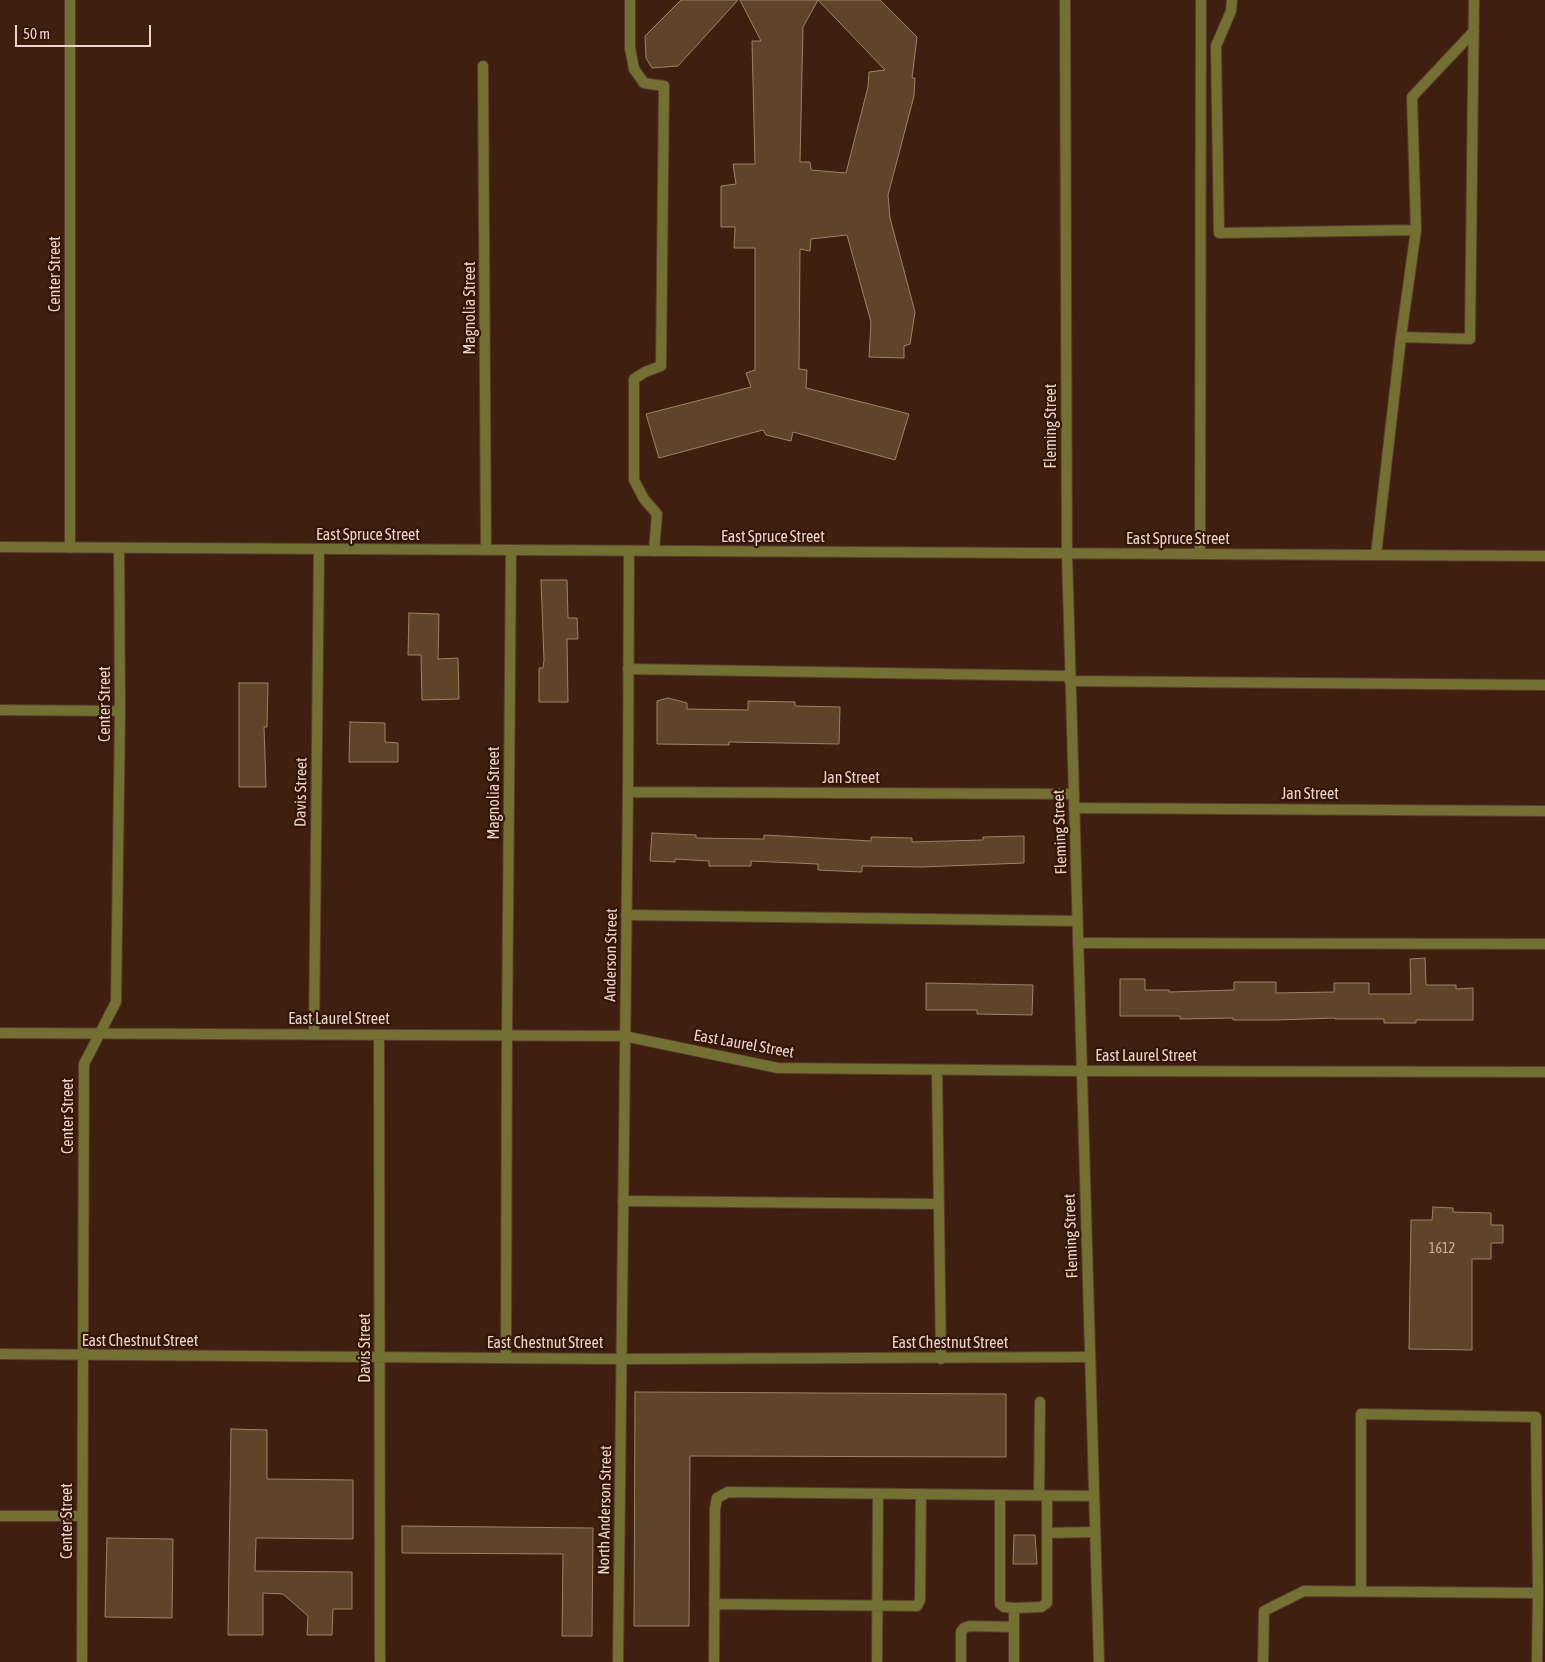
<!DOCTYPE html>
<html>
<head>
<meta charset="utf-8">
<style>
  body { margin:0 }
  #map { position:relative; width:1545px; height:1662px; overflow:hidden; background:#3f1f10; font-family:"Asap Condensed",sans-serif }
  canvas { display:block }
  .scale { position:absolute; left:15px; top:25px; width:136px; height:22px; box-sizing:border-box; border:2px solid #ead4cb; border-top:0; padding-left:6px; font-size:15px; line-height:18px; white-space:nowrap; color:#ead4cb; -webkit-text-stroke:4px #341507; paint-order:stroke }
</style>
</head>
<body>
<div id="map">
<canvas width="1545" height="1662"></canvas>
<div class="scale">50 m</div>
</div>
<script>
const g = document.querySelector('canvas').getContext('2d');
g.lineJoin = 'round';
function fillPath(path, color) {
  g.fillStyle = color;
  g.fill(path, 'evenodd');
}
function toPath(rows) {
  const path = new Path2D();
  for (const r of rows) {
    path.moveTo(r[0], r[1]);
    for (let i = 2; i < r.length; i += 2) path.lineTo(r[i], r[i + 1]);
  }
  return path;
}
function strokePath(path, color, width, dash) {
  g.strokeStyle = color;
  g.lineWidth = width;
  g.lineCap = dash ? 'butt' : 'round';
  g.setLineDash(dash || []);
  g.stroke(path);
}
function drawText(font, color, halo, rows, align = 'center') {
  g.font = font + ' "Asap Condensed",sans-serif';
  g.lineWidth = 4.5;
  g.setLineDash([]);
  g.textBaseline = 'middle';
  g.strokeStyle = halo;
  g.fillStyle = color;
  for (const [text, x, y, turn = 0] of rows) {
    g.save();
    g.translate(x, y);
    g.rotate((+turn || 0) * Math.PI / 180);
    g.textAlign = isNaN(turn) ? turn : align;
    if (halo) g.strokeText(text, 0, 0);
    g.fillText(text, 0, 0);
    g.restore();
  }
}
const building = toPath([
  [681,0,738,0,678,66,652,68,646,58,645,36,681,0],
  [740,0,880,0,917,37,912,78,915,78,914,96,888,195,890,218,915,312,910,344,904,346,904,358,869,357,871,322,847,235,811,239,810,251,800,249,799,369,807,370,806,388,909,414,895,460,793,432,791,441,766,435,763,430,659,458,646,414,751,387,746,373,755,370,755,248,734,248,735,227,721,227,721,186,736,184,733,164,755,164,752,41,761,41,740,0],
  [818,0,885,70,869,72,868,87,846,173,811,170,810,162,800,162,803,27,818,0],
  [541,580,567,580,568,618,577,618,578,639,567,639,568,702,539,702,539,668,543,668,544,660,541,580],
  [409,613,439,614,438,659,458,658,459,699,422,700,421,655,408,655,409,613],
  [239,683,268,683,267,727,264,727,266,787,239,787,239,683],
  [668,698,687,703,687,709,748,710,748,701,795,702,795,706,840,707,839,744,729,742,729,745,657,744,657,701,668,698],
  [350,722,385,723,385,742,398,743,398,762,349,762,350,722],
  [652,833,696,835,696,838,764,839,764,835,871,841,871,837,912,838,912,842,983,840,983,837,1024,836,1024,863,921,867,862,866,862,872,818,870,818,864,751,861,751,866,709,866,709,861,675,859,675,862,650,861,652,833],
  [1425,958,1426,985,1456,985,1456,989,1473,988,1473,1020,1416,1020,1416,1023,1384,1023,1384,1019,1335,1019,1335,1018,1276,1020,1233,1020,1233,1018,1180,1019,1180,1016,1120,1016,1120,979,1145,979,1145,990,1169,990,1169,992,1234,990,1234,982,1276,982,1276,993,1334,992,1334,983,1369,983,1369,994,1411,994,1410,959,1425,958],
  [926,983,1033,985,1032,1015,977,1014,977,1010,926,1010,926,983],
  [1433,1207,1453,1208,1453,1212,1491,1213,1491,1225,1503,1225,1503,1243,1491,1243,1491,1259,1472,1259,1472,1350,1409,1349,1411,1220,1432,1220,1433,1207],
  [635,1392,1006,1394,1006,1457,690,1456,689,1626,634,1626,635,1392],
  [231,1429,267,1430,267,1479,353,1480,353,1539,256,1538,255,1571,352,1572,352,1609,333,1609,332,1635,307,1635,308,1616,283,1594,263,1593,263,1635,228,1635,231,1429],
  [402,1526,593,1528,592,1636,562,1636,563,1554,402,1553,402,1526],
  [1014,1535,1035,1535,1037,1564,1013,1564,1014,1535],
  [107,1538,173,1539,172,1618,105,1617,107,1538]
]);
fillPath(building, '#604429');
strokePath(building, '#9f8164', 1);
const service = toPath([
  [630,0,630,48,634,69,644,83,664,86,661,366,645,372,634,379,634,480,644,499,657,514,654,551],
  [1232,0,1231,11,1216,46,1219,233,1416,230],
  [1401,337,1470,339,1474,0],
  [1200,554,1201,0],
  [1376,555,1401,337,1416,230,1412,97,1474,31],
  [628,669,1070,676],
  [1070,681,1545,685],
  [626,915,1077,921],
  [1078,943,1545,944],
  [937,1070,941,1359],
  [623,1201,938,1204],
  [506,1358,507,1035],
  [1000,1495,1000,1604,1004,1607,1014,1608],
  [1039,1495,1040,1402],
  [0,1516,82,1516],
  [1047,1533,1095,1532],
  [1361,1591,1361,1414,1536,1417,1538,1593],
  [714,1604,917,1606,920,1600,921,1494],
  [714,1662,715,1509,717,1498,728,1492,1094,1496],
  [877,1662,878,1494],
  [961,1662,961,1632,964,1628,970,1626,1014,1627],
  [1014,1662,1014,1608,1041,1607,1047,1603,1047,1496],
  [1263,1662,1264,1611,1304,1591,1538,1593,1537,1662]
]);
const minor = toPath([
  [483,66,486,550],
  [0,710,120,711],
  [628,792,1074,794],
  [1074,808,1545,811],
  [0,1033,624,1036,778,1068,1081,1071,1545,1072],
  [314,1034,319,549],
  [379,1035,380,1662],
  [507,1035,511,551],
  [0,1354,621,1359,1090,1357],
  [82,1662,84,1064,116,1002,120,711,119,548],
  [618,1662,628,792,629,551]
]);
const tertiary = toPath([
  [70,0,70,548],
  [1065,0,1067,554,1099,1662],
  [0,547,1545,556]
]);
strokePath(service, '#5a3c2e', 12);
strokePath(minor, '#5a3c2e', 12);
strokePath(tertiary, '#5a3c2e', 12);
strokePath(service, '#746f32', 10);
strokePath(minor, '#746f32', 10);
strokePath(tertiary, '#746f32', 10);
drawText('14px', '#c8b0a2', null, [
  ["1612",1442,1249]
]);
drawText('16px', '#ead4cb', '#341507', [
  ["Center Street",55,274,-90],
  ["Magnolia Street",470,308,-90],
  ["Fleming Street",1051,426,-90],
  ["East Spruce Street",368,535],
  ["East Spruce Street",773,537],
  ["East Spruce Street",1178,539],
  ["Center Street",105,704,-90],
  ["Jan Street",851,778],
  ["Davis Street",301,792,-89],
  ["Magnolia Street",494,793,-90],
  ["Jan Street",1310,794],
  ["Fleming Street",1060,832,-92],
  ["Anderson Street",611,955,-89],
  ["East Laurel Street",339,1019],
  ["East Laurel Street",744,1044,10],
  ["East Laurel Street",1146,1056],
  ["Center Street",68,1116,-90],
  ["Fleming Street",1071,1236,-92],
  ["East Chestnut Street",140,1341],
  ["East Chestnut Street",545,1343],
  ["East Chestnut Street",950,1343],
  ["Davis Street",365,1348,-90],
  ["North Anderson Street",605,1510,-89],
  ["Center Street",67,1521,-90]
]);
</script>
</body>
</html>
